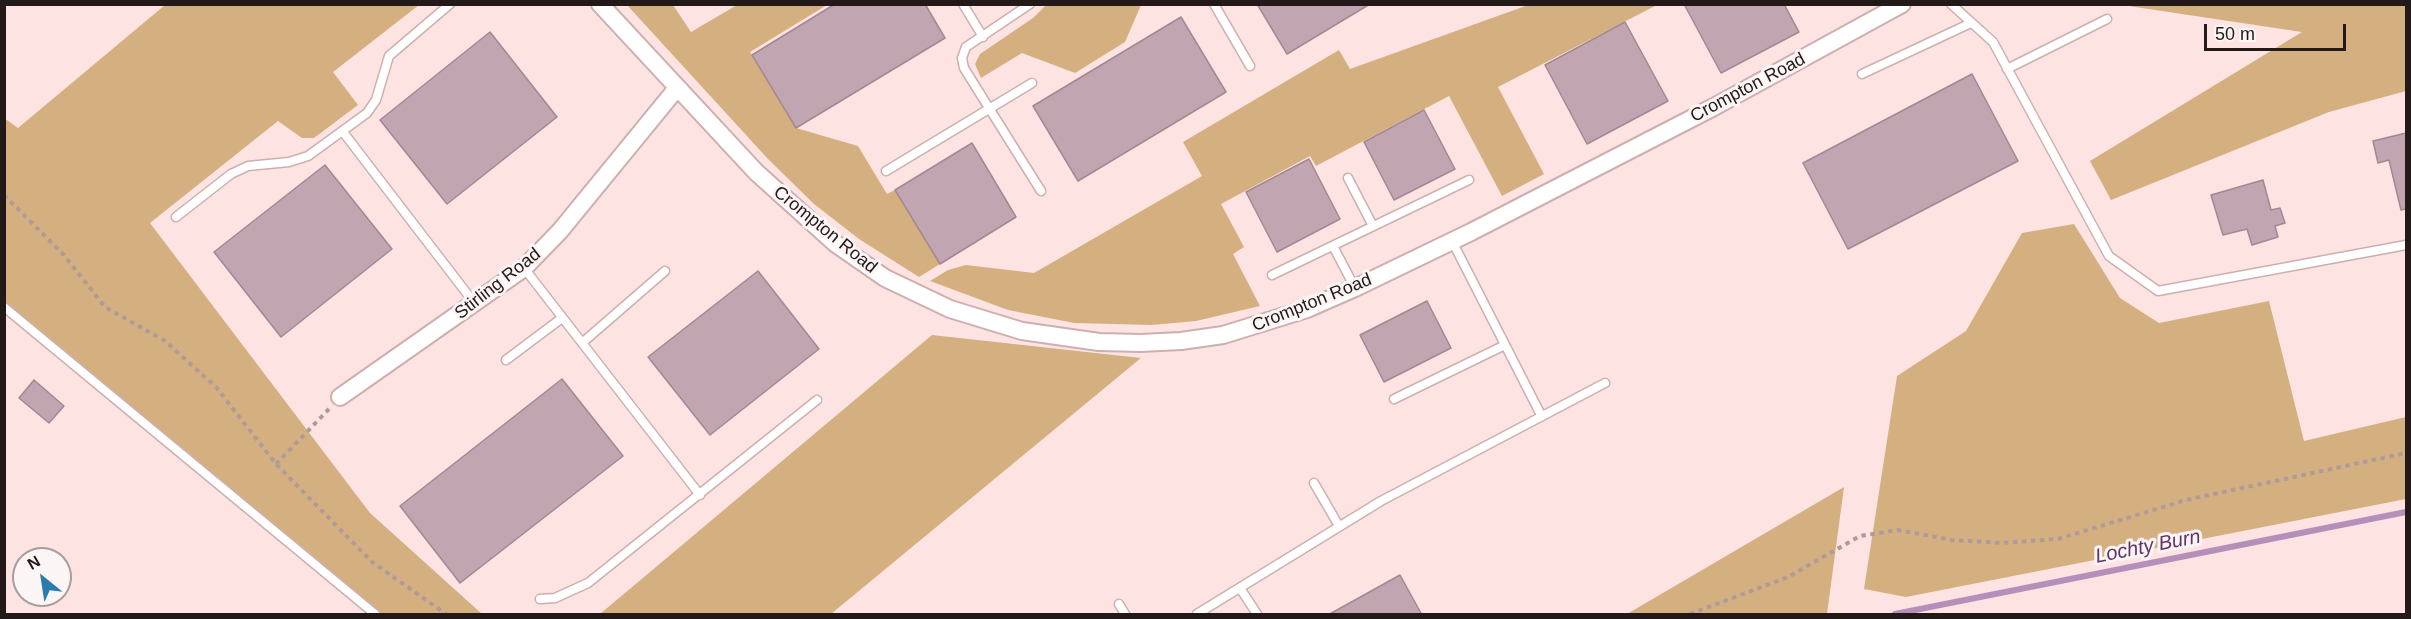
<!DOCTYPE html>
<html>
<head>
<meta charset="utf-8">
<style>
  body { margin:0 }
  #map { position:relative; width:2411px; height:619px; overflow:hidden; background:#fde3e2; font-family:Arial,sans-serif }
  canvas { display:block }
  .frame { position:absolute; inset:0; border:6px solid #241919; pointer-events:none }
  .north { position:absolute; left:12px; top:547px; width:60px; height:60px; box-sizing:border-box; background:#fcf5f5; border:2px solid #a69d9d; border-radius:50%; rotate:330deg; font-size:16px; font-weight:700; line-height:24px; text-align:center; color:#241919 }
  .north::after { content:''; display:block; margin:auto; width:21px; height:27px; background:#297cad; clip-path:polygon(50% 0,100% 100%,50% 72%,0 100%) }
  .scale { position:absolute; left:2204px; top:24px; width:142px; height:27px; box-sizing:border-box; border:3px solid #241919; border-top:0; padding-left:8px; font-size:18px; line-height:21px; white-space:nowrap; color:#241919; -webkit-text-stroke:4px #fcf5f5; paint-order:stroke }
</style>
</head>
<body>
<div id="map">
<canvas width="2411" height="619"></canvas>
<div class="frame"></div>
<div class="north">N</div>
<div class="scale">50 m</div>
</div>
<script>
const g = document.querySelector('canvas').getContext('2d');
g.lineJoin = 'round';
function fillPath(path, color) {
  g.fillStyle = color;
  g.fill(path, 'evenodd');
}
function toPath(rows) {
  const path = new Path2D();
  for (const r of rows) {
    path.moveTo(r[0], r[1]);
    for (let i = 2; i < r.length; i += 2) path.lineTo(r[i], r[i + 1]);
  }
  return path;
}
function strokePath(path, color, width, dash) {
  g.strokeStyle = color;
  g.lineWidth = width;
  g.lineCap = dash ? 'butt' : 'round';
  g.setLineDash(dash || []);
  g.stroke(path);
}
function drawText(font, color, halo, rows, align = 'center') {
  g.font = font + ' Arial,sans-serif';
  g.lineWidth = 6;
  g.setLineDash([]);
  g.textBaseline = 'middle';
  g.strokeStyle = halo;
  g.fillStyle = color;
  for (const [text, x, y, turn = 0] of rows) {
    g.save();
    g.translate(x, y);
    g.rotate((+turn || 0) * Math.PI / 180);
    g.textAlign = isNaN(turn) ? turn : align;
    if (halo) g.strokeText(text, 0, 0);
    g.fillText(text, 0, 0);
    g.restore();
  }
}
fillPath(toPath([
  [1047,4,1141,5,1125,42,1075,73,1022,53,981,78,975,64,980,54,1033,18],
  [1531,4,1657,5,1498,87,1544,174,1502,196,1449,96,1316,166,1310,156,1221,204,1244,247,1233,254,1260,306,1196,321,1152,325,1074,323,1008,310,930,281,948,270,966,265,1034,273,1202,176,1183,142,1339,50,1350,69],
  [165,5,419,5,333,72,358,105,314,138,302,138,278,121,150,223,370,513,482,614,375,614,5,307,4,118,18,128],
  [627,5,673,5,691,32,737,5,827,5,750,52,796,128,858,146,887,194,895,190,940,264,919,277,859,239,814,204,768,159],
  [2122,5,2406,5,2406,91,2329,112,2111,200,2090,161,2302,32],
  [2074,224,2120,298,2159,323,2269,301,2304,441,2406,417,2406,499,1906,597,1864,589,1897,376,1966,331,2022,233],
  [932,335,1141,358,831,614,600,614],
  [1844,487,1827,614,1627,614]
]), '#d4b080');
strokePath(toPath([
  [1895,614,2406,512]
]), '#b58fba', 6);
const building = toPath([
  [835,4,925,4,945,38,796,128,752,55,835,4],
  [1257,4,1370,4,1287,54,1257,4],
  [1684,4,1784,4,1799,32,1721,73,1684,4],
  [1181,17,1226,92,1078,181,1033,106,1181,17],
  [1625,22,1668,101,1587,144,1545,65,1625,22],
  [490,32,557,117,447,204,380,120,490,32],
  [1972,74,2018,161,1848,249,1803,163,1972,74],
  [1424,110,1455,169,1394,200,1364,142,1424,110],
  [2406,133,2406,209,2401,210,2389,160,2378,163,2373,141,2406,133],
  [972,143,1016,217,940,264,895,190,972,143],
  [1309,159,1340,219,1277,252,1246,192,1309,159],
  [325,165,392,249,281,337,214,252,325,165],
  [2263,180,2271,210,2280,208,2285,223,2275,226,2278,237,2252,245,2247,229,2223,235,2211,195,2263,180],
  [758,271,819,349,710,435,648,357,758,271],
  [1427,301,1451,348,1384,382,1360,335,1427,301],
  [562,379,623,456,460,583,400,506,562,379],
  [34,380,64,406,49,423,19,398,34,380],
  [1400,575,1422,615,1328,615,1400,575]
]);
fillPath(building, '#c1a5b1');
strokePath(building, '#a38893', 1.5);
const lane = toPath([
  [963,4,983,37],
  [1030,4,966,47,962,58,964,68,1041,191],
  [1214,4,1250,66],
  [1951,4,1993,42,2109,256,2158,291,2406,245],
  [2007,69,2107,19],
  [1862,74,1971,23],
  [343,132,475,304],
  [886,171,1032,83],
  [1348,178,1373,226],
  [176,217,231,174,248,166,289,162,308,156,367,113,376,100,389,56,450,4],
  [1452,241,1541,415],
  [1333,246,1355,288],
  [524,268,700,495],
  [1272,275,1469,180],
  [4,307,375,614],
  [582,343,665,271],
  [506,360,562,318],
  [1394,399,1505,345],
  [1314,483,1339,526],
  [1240,588,1257,614],
  [540,599,555,598,588,583,817,400],
  [1119,604,1125,614],
  [1197,614,1381,501,1605,383]
]);
const street = toPath([
  [600,4,756,172,836,244,885,278,950,309,1022,331,1099,342,1141,343,1181,341,1223,335,1307,309,1355,288,1471,232,1712,108,1902,4],
  [340,397,524,268,560,231,677,88]
]);
strokePath(lane, '#ceafaf', 11);
strokePath(street, '#ceafaf', 20);
strokePath(toPath([
  [4,195,63,254,105,307,165,341,216,387,276,464,372,562,446,614],
  [276,464,329,409],
  [1690,614,1788,577,1860,536,1898,530,1952,540,2002,543,2058,539,2186,500,2406,453]
]), '#af9a99', 4, [4.5, 4.5]);
strokePath(lane, '#fff', 8);
strokePath(street, '#fff', 16);
drawText('18px', '#241919', '#fcf5f5', [
  ["Crompton Road",1748,88,-28],
  ["Crompton Road",825,230,39],
  ["Stirling Road",498,284,-38],
  ["Crompton Road",1312,303,-22]
]);
drawText('italic 20px', '#63336a', '#fcf5f5', [
  ["Lochty Burn",2148,547,-11]
]);
</script>
</body>
</html>
